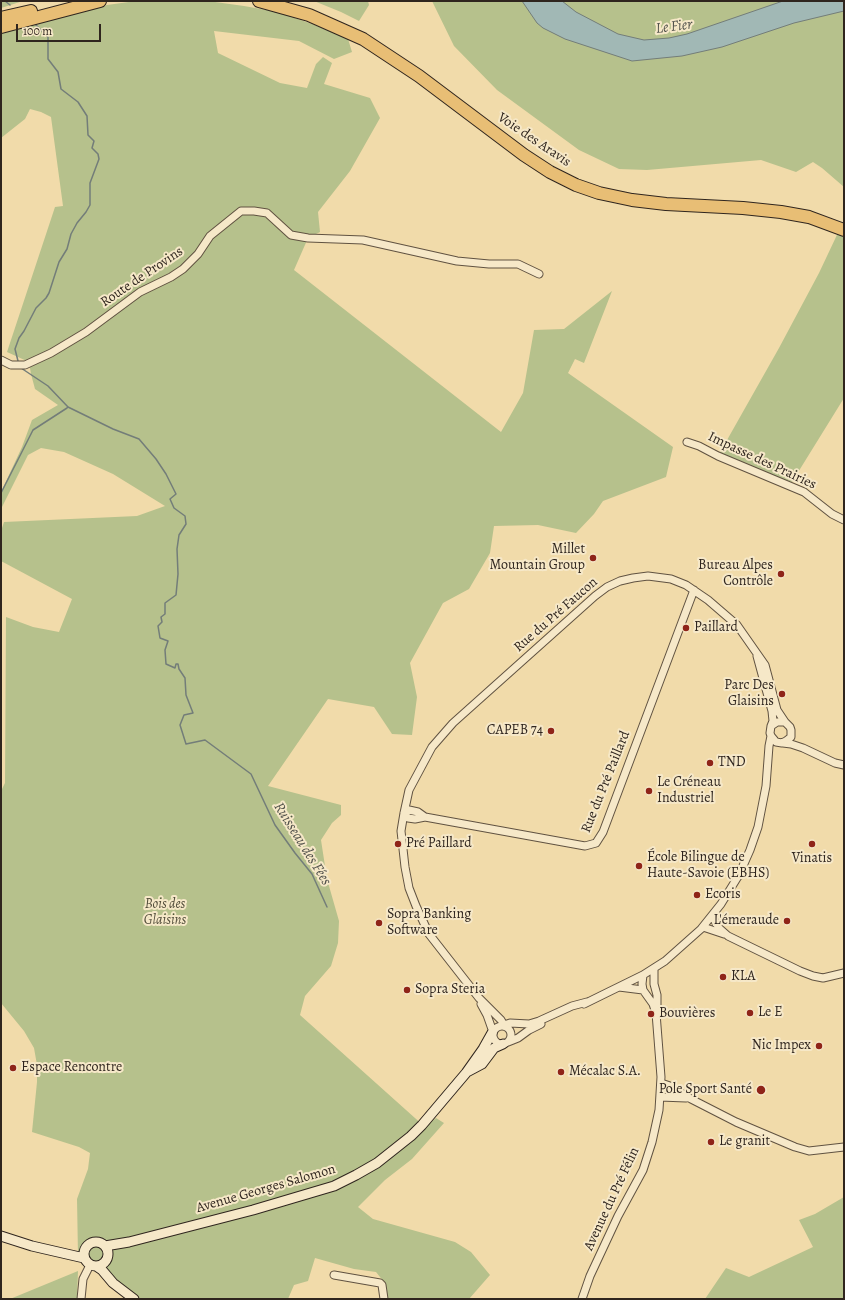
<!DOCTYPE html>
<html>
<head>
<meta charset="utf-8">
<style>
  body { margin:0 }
  #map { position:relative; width:845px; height:1300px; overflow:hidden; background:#f1dbaa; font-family:Alegreya,serif }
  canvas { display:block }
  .frame { position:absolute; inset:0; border:2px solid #2f251e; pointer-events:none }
  .scale { position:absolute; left:16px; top:24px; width:85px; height:18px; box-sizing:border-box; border:2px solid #2f251e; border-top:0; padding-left:5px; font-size:12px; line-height:14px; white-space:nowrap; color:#2f251e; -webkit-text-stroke:3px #f6e8c8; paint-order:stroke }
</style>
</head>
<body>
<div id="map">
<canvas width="845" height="1300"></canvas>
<div class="frame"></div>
<div class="scale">100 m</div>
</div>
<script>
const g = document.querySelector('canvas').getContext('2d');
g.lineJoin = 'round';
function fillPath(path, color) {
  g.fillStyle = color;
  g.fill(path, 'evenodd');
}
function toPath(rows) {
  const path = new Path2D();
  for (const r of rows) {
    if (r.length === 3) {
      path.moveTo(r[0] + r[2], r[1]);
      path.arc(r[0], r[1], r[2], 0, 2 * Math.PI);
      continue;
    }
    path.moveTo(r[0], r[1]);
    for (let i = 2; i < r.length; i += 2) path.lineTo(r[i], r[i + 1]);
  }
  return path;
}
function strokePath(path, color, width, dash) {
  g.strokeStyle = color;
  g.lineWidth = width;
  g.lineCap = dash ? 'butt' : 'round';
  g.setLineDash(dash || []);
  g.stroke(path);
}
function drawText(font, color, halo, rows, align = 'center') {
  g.font = font + ' Alegreya,serif';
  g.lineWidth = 4;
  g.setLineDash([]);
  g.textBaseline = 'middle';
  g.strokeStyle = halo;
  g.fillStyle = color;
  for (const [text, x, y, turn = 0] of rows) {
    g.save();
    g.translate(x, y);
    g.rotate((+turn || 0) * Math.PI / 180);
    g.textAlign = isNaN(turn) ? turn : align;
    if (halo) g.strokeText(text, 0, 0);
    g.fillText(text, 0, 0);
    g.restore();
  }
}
fillPath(toPath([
  [1,1,23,1,1,8],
  [136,1,208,1,244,6,278,12,312,24,348,39,352,52,334,59,299,41,214,31,218,53,280,83,307,88,316,64,323,57,332,63,324,84,370,98,380,118,350,171,318,212,320,232,308,238,294,270,501,432,523,393,534,330,564,329,612,291,584,363,575,359,568,373,673,447,666,477,603,501,594,514,576,533,538,525,494,526,490,553,469,589,443,603,410,663,417,697,412,735,392,734,374,707,328,699,268,786,341,805,341,815,332,823,321,840,327,879,339,921,338,943,331,966,305,996,300,1015,425,1127,436,1118,444,1123,412,1159,385,1180,358,1207,373,1219,455,1242,471,1252,490,1275,469,1299,387,1299,384,1282,376,1272,354,1269,315,1258,308,1281,294,1285,288,1299,134,1299,78,1255,77,1199,88,1169,90,1153,79,1147,32,1132,37,1082,37,1065,34,1048,24,1031,1,1003,1,791,5,783,6,617,33,627,59,632,72,599,1,561,1,531,4,522,137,516,165,506,113,474,64,452,41,448,28,455,1,509,1,492,22,447,32,420,58,405,35,389,31,374,29,362,7,352,55,207,63,206,51,117,41,112,30,109,25,119,1,138,1,31,107,5],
  [314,1,368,1,369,5,359,21,341,12],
  [432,1,844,1,844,187,822,168,813,162,796,172,761,160,647,170,619,169,579,150,497,90,454,46],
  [844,220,844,398,792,482,718,456,779,348,819,273],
  [844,1197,844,1299,705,1299,726,1268,749,1277,813,1247,799,1220,815,1214],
  [78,1271,77,1299,10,1299]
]), '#b6c18c');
const water = toPath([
  [522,1,562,1,576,12,618,34,644,40,669,38,687,34,783,1,844,1,844,11,794,23,722,47,682,56,632,61,565,39,543,28,537,23,522,1]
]);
fillPath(water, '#a1b8b5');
strokePath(water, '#737d79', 1);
strokePath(toPath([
  [5,1,10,5],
  [18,361,15,349,19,338,24,331,36,308,46,298,49,293,59,262,67,249,71,234,77,223,86,212,90,205,90,183,99,159,98,154,92,148,94,141,88,135,87,116,78,102,61,89,58,72,48,59,48,37,35,24],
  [21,368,48,386,68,407,113,429,139,439,156,459,166,474,176,494,170,499,174,508,185,516,186,524,179,535,177,549,178,574,176,595,165,603,165,614,161,617,162,622,158,626,160,638,168,641,165,650,166,664,175,668,176,664,178,664,179,669,185,678,186,695,193,713,184,715,180,725,186,744,205,740,251,774,275,825,295,853,312,874,327,907],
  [1,493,33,430,67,408]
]), '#737d79', 1.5);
const street = toPath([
  [1,360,11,365,25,365,51,353,86,332,140,292,171,277,183,269,198,254,210,236,241,211,254,211,267,213,291,235,308,238,363,240,457,261,489,264,518,264,539,274],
  [687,442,699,446,718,456,804,492,832,514,844,520],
  [757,656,772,711,773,721,771,726],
  [783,743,791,744,803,748,835,763,844,765],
  [425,817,418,812,409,810,404,813,408,818,415,819,425,817,585,846,596,843,603,832,694,590],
  [712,916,719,928,728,936,800,971,813,976,823,978,844,973],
  [703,927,724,934],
  [654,968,654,984,657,995,657,1010],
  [619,987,643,990],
  [587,1002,572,1006,539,1021,529,1024,510,1023,504,1025,501,1020,479,998,429,934,416,906,409,888,405,867,401,831,404,813,409,790,432,747,453,723,595,596,607,587,620,581,633,578,648,576,671,579,686,585,708,600,737,625,765,665,777,710,785,722,790,727,791,730,791,737,786,741,782,743,776,742,771,736,770,733,771,726,777,722,785,722],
  [481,1004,487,1015,493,1032],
  [584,1004,643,975,665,961,701,929,721,904,739,875,750,850,758,827,766,786,769,746,771,736],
  [502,1035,9],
  [508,1042,518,1038,529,1030,541,1024],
  [661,1083,670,1086,691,1099,736,1122,795,1147,809,1151,844,1147],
  [660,1097,686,1098],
  [334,1275,380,1283,382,1285,384,1299],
  [81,1299,83,1279,90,1265],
  [582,1299,590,1276,618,1216,643,1170,652,1142,659,1110,661,1077,656,1013,653,1004,643,990,642,984,643,975]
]);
const secondary = toPath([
  [467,1072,482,1064,494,1048,503,1044],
  [1,1236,32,1246,84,1258],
  [96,1254,12],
  [105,1246,129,1242,253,1210,334,1186,356,1175,377,1163,411,1136,422,1125,466,1073,483,1049,492,1033],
  [96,1266,102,1270,113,1283,134,1299]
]);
const highway = toPath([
  [259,1,309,15,363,39,419,76,524,155,550,172,576,185,599,193,632,200,666,204,743,208,781,212,809,217,844,230],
  [1,18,31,11],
  [1,27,100,1]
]);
strokePath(street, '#605241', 9);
strokePath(secondary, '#2f251e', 11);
strokePath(highway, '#2f251e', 14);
strokePath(street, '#f6e8c8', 7);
strokePath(secondary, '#f6e8c8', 9);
strokePath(highway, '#e8be75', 12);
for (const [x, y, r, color] of [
  [593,558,4,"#8f2418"],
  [781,574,4,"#8f2418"],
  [686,628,4,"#8f2418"],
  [782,694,4,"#8f2418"],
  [551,731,4,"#8f2418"],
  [710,763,4,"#8f2418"],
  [649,791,4,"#8f2418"],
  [398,844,4,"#8f2418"],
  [812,844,4,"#8f2418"],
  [639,866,4,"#8f2418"],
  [697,895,4,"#8f2418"],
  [787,921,4,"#8f2418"],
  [379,923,4,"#8f2418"],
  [723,977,4,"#8f2418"],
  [407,990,4,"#8f2418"],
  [750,1013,4,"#8f2418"],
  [651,1014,4,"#8f2418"],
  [819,1046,4,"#8f2418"],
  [13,1068,4,"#8f2418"],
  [561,1072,4,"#8f2418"],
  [761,1090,5,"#8f2418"],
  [711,1142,4,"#8f2418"]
]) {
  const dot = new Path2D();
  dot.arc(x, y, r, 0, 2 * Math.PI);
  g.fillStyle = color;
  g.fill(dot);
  strokePath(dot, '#f6e8c8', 1.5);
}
drawText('14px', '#2f251e', '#f6e8c8', [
  ["Voie des Aravis",534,140,34],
  ["Route de Provins",142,277,-34],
  ["Impasse des Prairies",762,461,25],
  ["Rue du Pré Faucon",556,615,-41],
  ["Rue du Pré Paillard",606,782,-68],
  ["Avenue Georges Salomon",266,1189,-16],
  ["Avenue du Pré Félin",612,1199,-65]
]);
drawText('14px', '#2f251e', '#f6e8c8', [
  ["Millet",585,550,"right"],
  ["Mountain Group",585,566,"right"],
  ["Bureau Alpes",773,566,"right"],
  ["Contrôle",773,582,"right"],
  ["Paillard",694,628],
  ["Parc Des",774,686,"right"],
  ["Glaisins",774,702,"right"],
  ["CAPEB 74",543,731,"right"],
  ["TND",718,763],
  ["Le Créneau",657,783],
  ["Industriel",657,799],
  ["Pré Paillard",406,844],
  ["École Bilingue de",647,858],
  ["Haute-Savoie (EBHS)",647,874],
  ["Vinatis",812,859,"center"],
  ["Ecoris",705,895],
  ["Sopra Banking",387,915],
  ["Software",387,931],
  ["L'émeraude",779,921,"right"],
  ["KLA",731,977],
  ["Sopra Steria",415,990],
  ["Le E",758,1013],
  ["Bouvières",659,1014],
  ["Nic Impex",811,1046,"right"],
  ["Espace Rencontre",21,1068],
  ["Mécalac S.A.",569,1072],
  ["Pole Sport Santé",752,1090,"right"],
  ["Le granit",719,1142]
], 'left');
drawText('italic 14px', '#514c3a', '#f6e8c8', [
  ["Bois des",165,905],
  ["Glaisins",165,921]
]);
drawText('italic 15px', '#51514b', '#f6e8c8', [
  ["Le Fier",674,27,-7],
  ["Ruisseau des Fées",302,844,58]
]);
</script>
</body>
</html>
